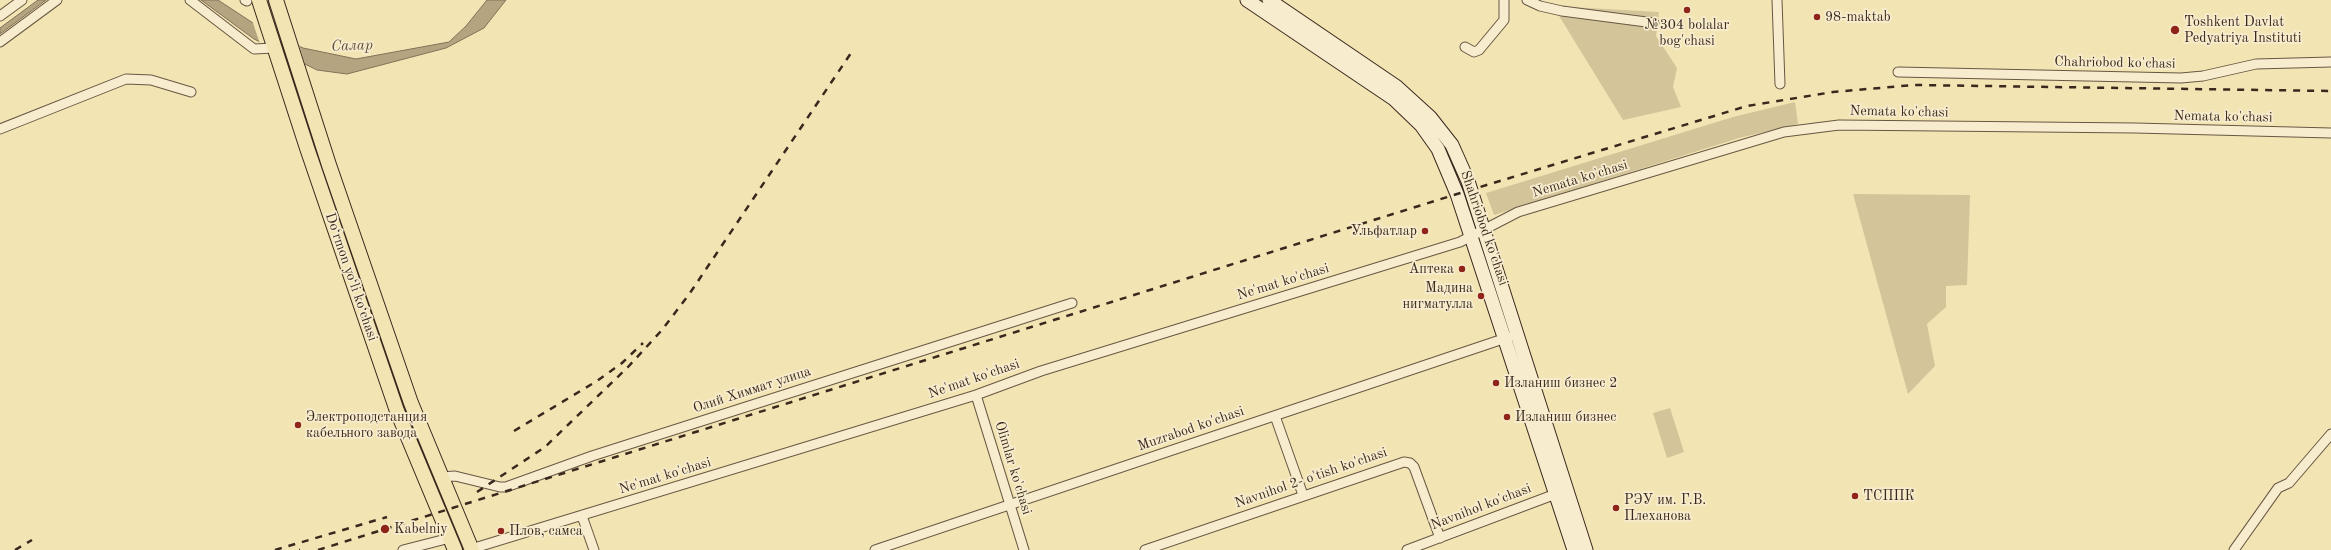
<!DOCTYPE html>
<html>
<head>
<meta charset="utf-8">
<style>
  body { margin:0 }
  canvas { display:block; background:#f3e4b3 }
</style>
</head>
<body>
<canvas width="2331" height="550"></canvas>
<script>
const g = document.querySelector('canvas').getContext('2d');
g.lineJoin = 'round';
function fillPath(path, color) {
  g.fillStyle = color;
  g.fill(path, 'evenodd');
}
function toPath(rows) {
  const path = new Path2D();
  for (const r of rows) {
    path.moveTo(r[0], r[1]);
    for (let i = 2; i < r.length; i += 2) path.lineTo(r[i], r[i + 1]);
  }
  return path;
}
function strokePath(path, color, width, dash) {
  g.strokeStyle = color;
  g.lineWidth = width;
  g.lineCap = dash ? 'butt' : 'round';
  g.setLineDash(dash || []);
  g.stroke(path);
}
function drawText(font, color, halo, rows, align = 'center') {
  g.font = font + ' "Old Standard TT",serif';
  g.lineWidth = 3.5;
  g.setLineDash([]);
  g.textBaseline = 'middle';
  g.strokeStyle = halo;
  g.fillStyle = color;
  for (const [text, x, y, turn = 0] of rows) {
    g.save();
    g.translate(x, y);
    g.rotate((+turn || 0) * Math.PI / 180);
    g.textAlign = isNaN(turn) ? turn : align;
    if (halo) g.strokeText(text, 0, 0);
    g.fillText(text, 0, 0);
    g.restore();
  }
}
fillPath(toPath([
  [1553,6,1659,12,1656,36,1677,68,1673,87,1681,107,1623,120],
  [1795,102,1798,124,1739,138,1494,215,1486,193,1733,117],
  [1853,194,1970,195,1967,285,1946,286,1946,307,1927,324,1935,366,1908,394],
  [1670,408,1684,452,1667,458,1653,413]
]), '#d4c49a');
const water = toPath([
  [38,0,46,0,0,34,0,28,38,0],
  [201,0,218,0,253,23,303,48,356,59,449,42,466,26,487,0,506,0,484,28,446,48,347,74,317,70,254,39,201,0]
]);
fillPath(water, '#b4a480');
strokePath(water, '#837259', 1);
fillPath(toPath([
  [252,20,299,44,306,67,260,44]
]), '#f3e4b3');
const street = toPath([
  [190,0,254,49,274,48],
  [245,0,247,1],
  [1527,0,1540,6,1562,11,1654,23],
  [1777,0,1780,84],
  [0,16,22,0],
  [0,42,57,0],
  [1465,47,1474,52,1479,50,1504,20,1504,0],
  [1898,72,2181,78,2203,76,2256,64,2331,62],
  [0,129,126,79,151,80,191,92],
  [976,395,1024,550],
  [1275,416,1303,495],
  [441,477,455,476,500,487,506,487,592,456,1072,303],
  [582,516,594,550],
  [471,549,976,395,1041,371,1460,242,1518,212,1784,132,1839,125,2135,128,2331,133],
  [403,550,450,538],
  [875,550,1509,337],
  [1145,550,1404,462,1410,463,1414,467,1440,538],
  [1407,550,1561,492],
  [2234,550,2278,488,2289,483,2331,434]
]);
const secondary = toPath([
  [1247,0,1394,99,1421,125,1438,149,1457,194,1574,550],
  [1269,0,1397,87,1430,117,1452,145,1468,181,1586,550]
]);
const primary = toPath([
  [259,0,307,148,397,411,455,550],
  [276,0,329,165,411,403,472,550]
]);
strokePath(street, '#685743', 11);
strokePath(secondary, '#3a281e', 15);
strokePath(primary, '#3a281e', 16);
strokePath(street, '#f7edce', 9);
strokePath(secondary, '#f7edce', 13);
strokePath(primary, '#f3e4b3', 14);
strokePath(toPath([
  [514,431,597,381,622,363,643,343],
  [477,492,545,447,628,367,662,330,690,293,851,53],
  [15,550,32,540],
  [275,550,387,517],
  [299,550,300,550],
  [318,550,1457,194,1747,106,1833,92,1914,85,2331,91]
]), '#3a281e', 2.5, [7, 7]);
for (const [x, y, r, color] of [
  [1687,10,4,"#8f2418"],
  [1817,17,4,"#8f2418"],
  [2175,30,5,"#8f2418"],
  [1425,231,4,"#8f2418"],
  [1462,269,4,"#8f2418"],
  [1481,296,4,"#8f2418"],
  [1496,383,4,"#8f2418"],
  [1507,417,4,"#8f2418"],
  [298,425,4,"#8f2418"],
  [1855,496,4,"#8f2418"],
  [1616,508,4,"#8f2418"],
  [385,529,5,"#8f2418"],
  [501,531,4,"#8f2418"]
]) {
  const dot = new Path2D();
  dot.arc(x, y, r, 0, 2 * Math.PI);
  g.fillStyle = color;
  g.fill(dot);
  strokePath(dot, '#f7edce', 1.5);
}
drawText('14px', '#3a281e', '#f7edce', [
  ["98-maktab",1825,17],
  ["Toshkent Davlat",2184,22],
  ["Pedyatriya Instituti",2184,38],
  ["№304 bolalar",1687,25,"center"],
  ["bog'chasi",1687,41,"center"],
  ["Ульфатлар",1417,231,"right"],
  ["Аптека",1454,269,"right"],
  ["Мадина",1473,288,"right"],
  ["нигматулла",1473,304,"right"],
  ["Изланиш бизнес 2",1504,383],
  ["Электроподстанция",306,417],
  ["кабельного завода",306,433],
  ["Изланиш бизнес",1515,417],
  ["ТСППК",1863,496],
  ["РЭУ им. Г.В.",1624,500],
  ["Плеханова",1624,516],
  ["Kabelniy",394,529],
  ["Плов, самса",509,531]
], 'left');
drawText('14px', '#3a281e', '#f7edce', [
  ["Chahriobod ko'chasi",2115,63,1],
  ["Nemata ko'chasi",1899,112,1],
  ["Nemata ko'chasi",2223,117,1],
  ["Nemata ko'chasi",1580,179,-17],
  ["Shahriobod ko'chasi",1484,228,71],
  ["Do‘rmon yo‘li ko‘chasi",351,277,71],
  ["Ne'mat ko'chasi",1283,282,-17],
  ["Ne'mat ko'chasi",974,379,-19],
  ["Олий Химмат улица",752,390,-18],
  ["Muzrabod ko'chasi",1191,429,-19],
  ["Olimlar ko'chasi",1013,468,73],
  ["Ne'mat ko'chasi",665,476,-17],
  ["Navnihol 2- o'tish ko'chasi",1311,478,-19],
  ["Navnihol ko'chasi",1481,507,-21]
]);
drawText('italic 15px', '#5f4d3b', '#f7edce', [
  ["Салар",352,46,-2]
]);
</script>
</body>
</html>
